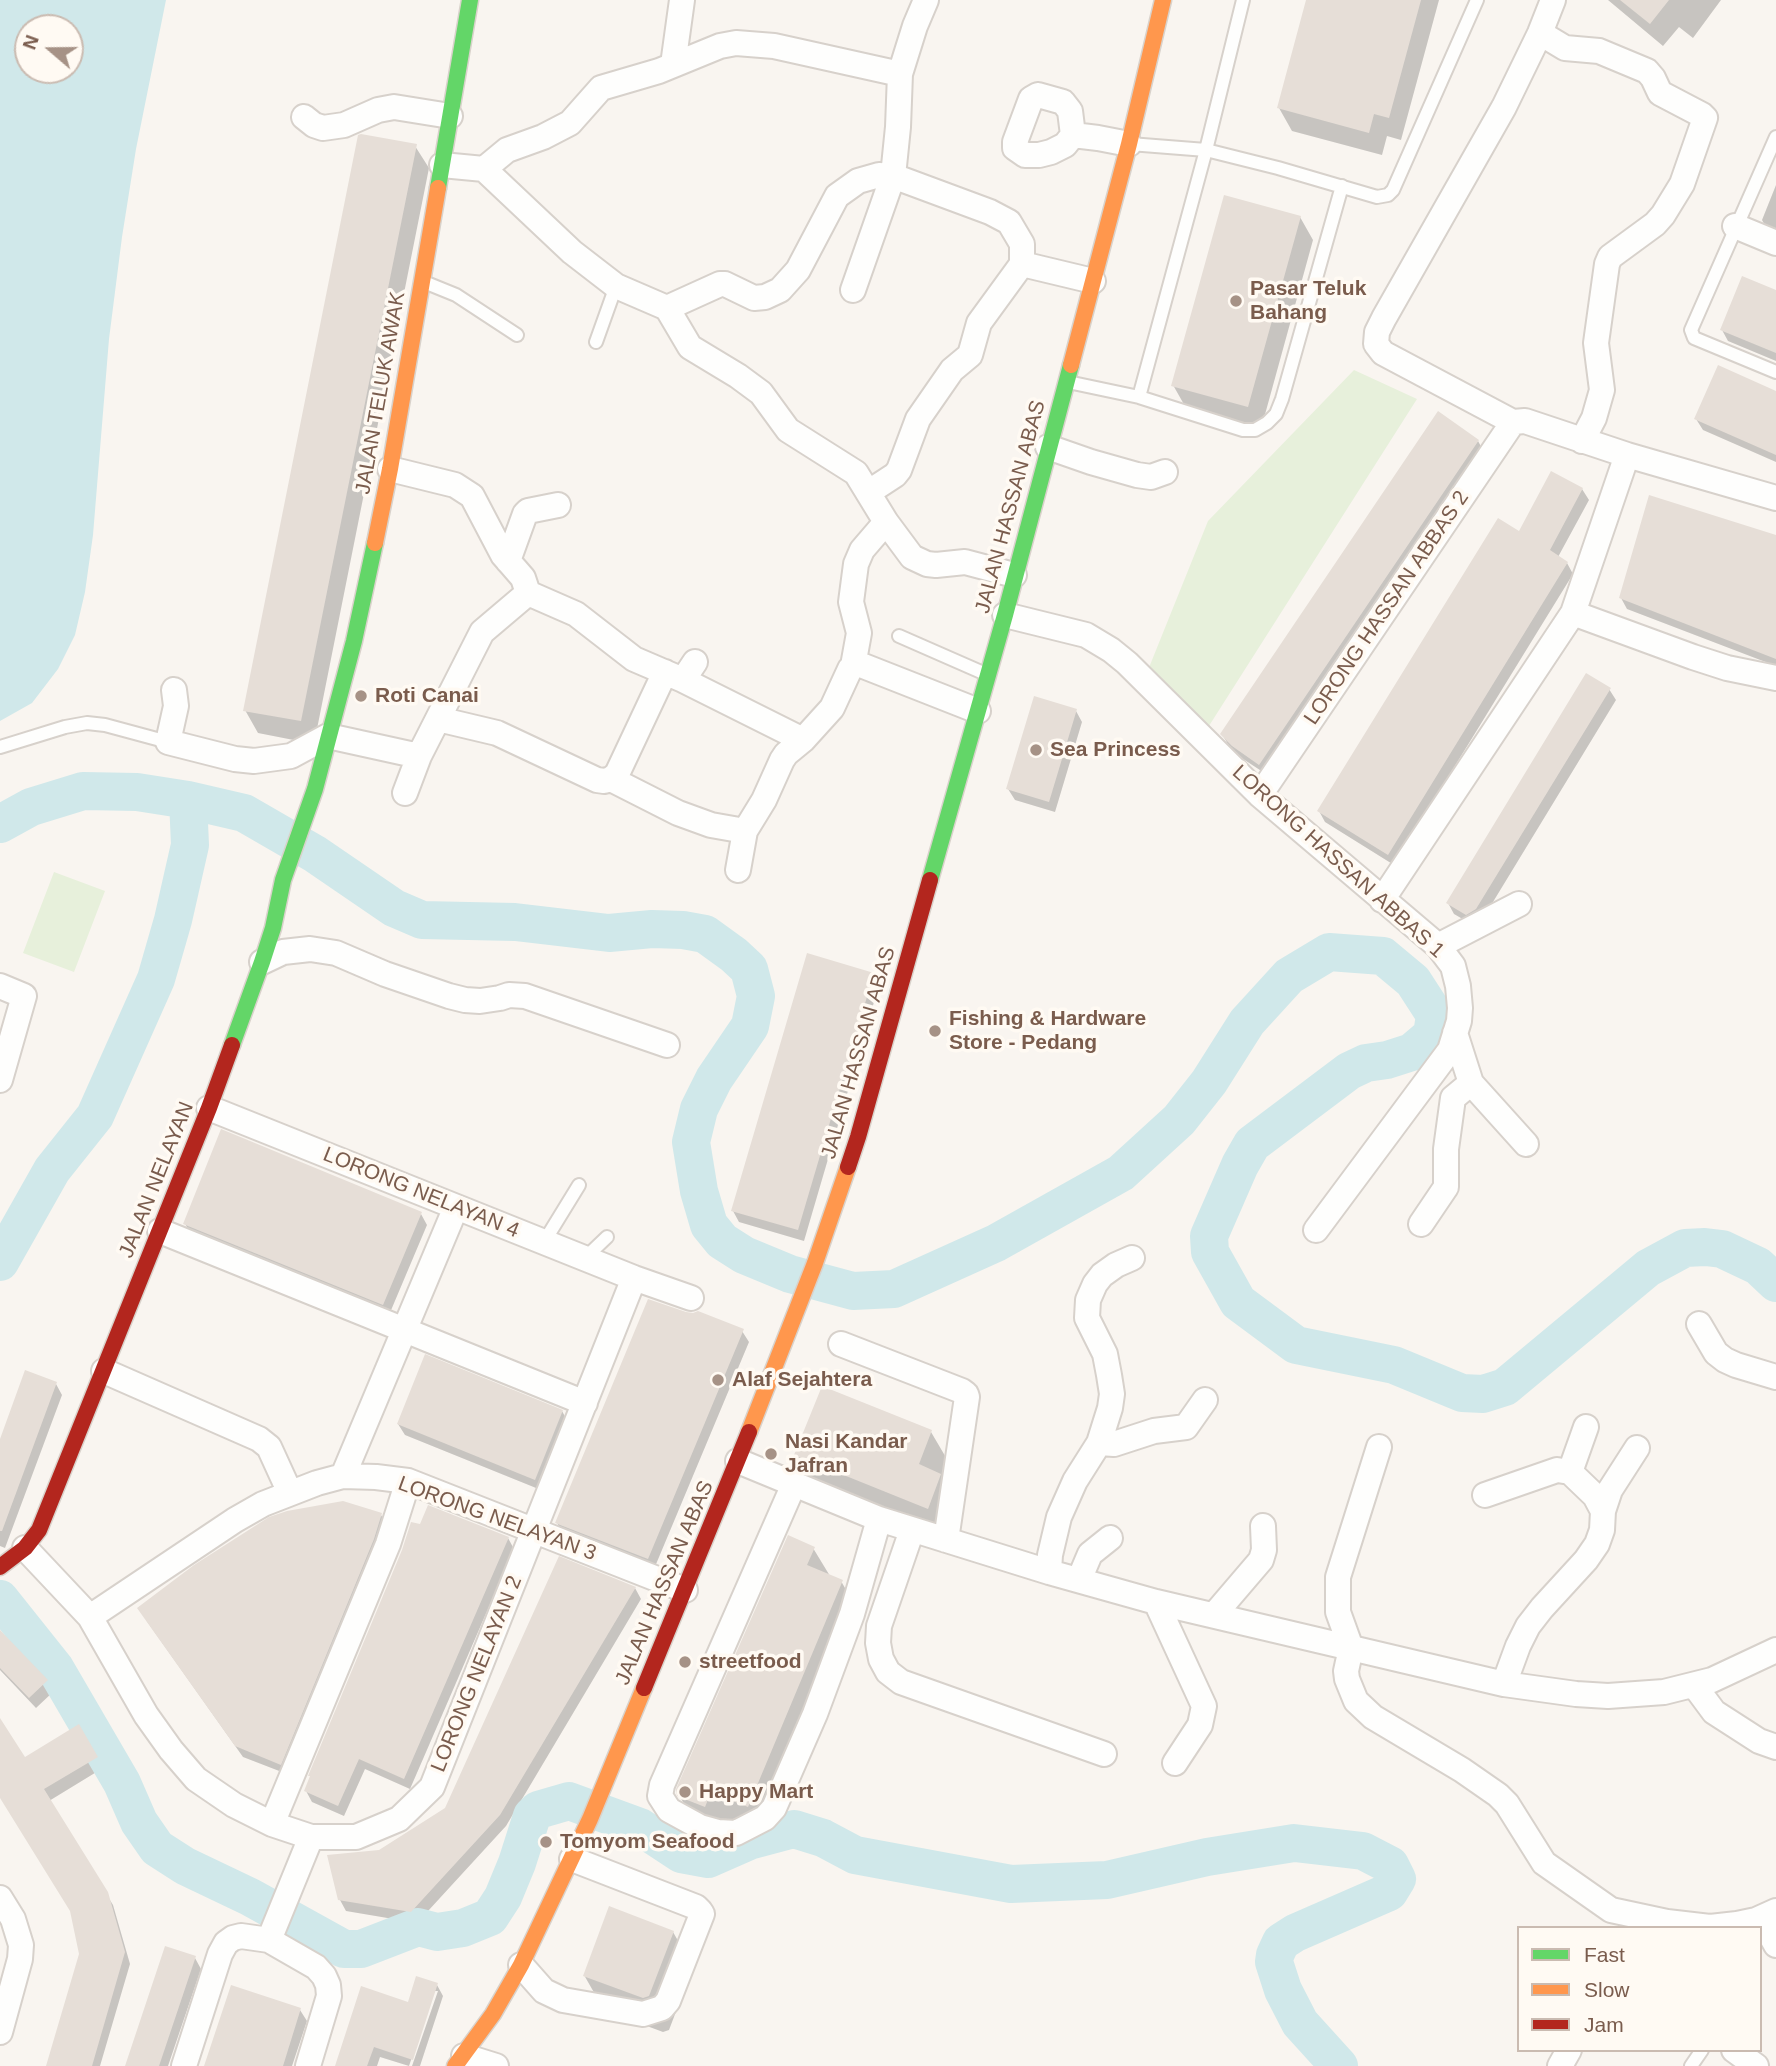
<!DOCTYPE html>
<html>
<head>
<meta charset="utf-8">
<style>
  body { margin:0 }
  #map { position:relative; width:1776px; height:2066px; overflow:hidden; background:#f9f5f0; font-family:Helvetica,sans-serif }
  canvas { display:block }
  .legend { position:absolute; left:1517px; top:1926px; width:245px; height:126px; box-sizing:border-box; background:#fffaf3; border:2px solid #cabbb1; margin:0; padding:9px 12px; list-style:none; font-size:21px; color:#7a5c4d }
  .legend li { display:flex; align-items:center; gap:14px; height:35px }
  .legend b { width:35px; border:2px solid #cabbb1 }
  .north { position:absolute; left:14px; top:14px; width:70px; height:70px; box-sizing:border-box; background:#fffaf3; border:2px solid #cabbb1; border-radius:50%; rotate:290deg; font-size:19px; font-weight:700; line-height:28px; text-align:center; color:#7a5c4d }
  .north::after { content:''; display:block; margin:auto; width:24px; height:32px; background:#a69286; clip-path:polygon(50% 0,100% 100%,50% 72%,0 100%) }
</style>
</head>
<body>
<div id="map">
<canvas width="1776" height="2066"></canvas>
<ul class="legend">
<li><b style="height:9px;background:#63d668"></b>Fast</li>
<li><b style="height:9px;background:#ff974d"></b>Slow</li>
<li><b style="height:9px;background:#b3261e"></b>Jam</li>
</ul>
<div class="north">N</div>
</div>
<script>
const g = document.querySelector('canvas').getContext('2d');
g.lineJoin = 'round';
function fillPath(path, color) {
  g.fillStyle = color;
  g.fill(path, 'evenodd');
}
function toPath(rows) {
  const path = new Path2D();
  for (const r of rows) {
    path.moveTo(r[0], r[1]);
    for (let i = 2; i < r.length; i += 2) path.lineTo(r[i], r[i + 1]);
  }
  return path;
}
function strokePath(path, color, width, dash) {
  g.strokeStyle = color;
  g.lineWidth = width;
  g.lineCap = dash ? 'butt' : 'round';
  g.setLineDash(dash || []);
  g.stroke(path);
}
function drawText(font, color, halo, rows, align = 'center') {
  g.font = font + ' Helvetica,sans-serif';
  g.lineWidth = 7;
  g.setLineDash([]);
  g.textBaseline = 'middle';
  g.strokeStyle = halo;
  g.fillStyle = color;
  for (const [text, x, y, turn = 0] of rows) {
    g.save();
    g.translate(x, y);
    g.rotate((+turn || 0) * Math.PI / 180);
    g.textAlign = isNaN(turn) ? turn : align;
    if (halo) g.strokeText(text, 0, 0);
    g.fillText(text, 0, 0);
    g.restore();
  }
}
fillPath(toPath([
  [1354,370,1417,399,1207,729,1148,670,1208,521],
  [54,872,105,891,74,972,23,953]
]), '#e7f0db');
fillPath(toPath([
  [0,0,166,0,136,149,122,237,109,339,93,535,85,592,75,635,58,669,32,703,0,721],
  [28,28,70,28,70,70,28,70]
]), '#d0e8ea');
fillPath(toPath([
  [1308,0,1439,0,1401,140,1387,136,1382,155,1292,131,1279,108],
  [1608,0,1721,0,1693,38,1679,27,1663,46],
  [415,146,429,168,314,744,258,733,245,710],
  [1776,185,1776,234,1768,231,1762,220],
  [1300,217,1313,240,1261,429,1186,408,1173,385],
  [1776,291,1776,361,1728,341,1722,330],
  [1776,393,1776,462,1703,430,1696,419],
  [1478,441,1484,452,1266,774,1240,757,1229,746,1222,734],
  [1582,489,1589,500,1558,557,1567,563,1573,574,1394,865,1325,822,1319,811,1520,534],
  [1776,537,1776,666,1627,609,1621,598],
  [1609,689,1616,700,1482,920,1473,925,1454,914,1448,903],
  [1076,711,1082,722,1055,812,1015,800,1008,789],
  [873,974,879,985,804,1241,739,1222,733,1211],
  [421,1214,427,1225,389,1315,192,1235,185,1224],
  [742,1331,749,1342,654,1569,563,1534,557,1523],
  [56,1384,62,1395,5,1548,0,1546,0,1444],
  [562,1411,568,1422,541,1490,405,1435,398,1424],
  [931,1432,951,1466,947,1542,816,1489,796,1455],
  [381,1515,387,1526,287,1774,243,1757,146,1620],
  [421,1526,508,1538,514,1549,410,1789,365,1769,344,1816,312,1802,306,1791],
  [813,1548,830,1576,841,1581,861,1616,768,1840,730,1825,699,1830,679,1795],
  [635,1588,641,1599,506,1826,417,1923,346,1911,340,1900,380,1852,446,1809],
  [0,1632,46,1681,53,1692,36,1708,0,1670],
  [0,1721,24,1760,78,1727,103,1768,49,1801,113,1905,130,1964,100,2066,48,2066,81,1954,71,1911,0,1795],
  [673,1932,693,1967,669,2030,663,2032,604,2010,584,1975],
  [195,1958,201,1969,168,2066,127,2066],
  [437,1985,443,1996,420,2066,412,2066,438,1991,434,1991,409,2066,380,2057,377,2066,337,2066,409,2004],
  [300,2010,307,2021,292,2066,206,2066]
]), '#0003');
strokePath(toPath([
  [0,824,31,807,83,791,137,792,188,800,244,813,315,854,394,908,422,920,515,922,609,933,652,929,683,930,705,934,734,955,749,969,756,996,750,1026,714,1079,699,1109,691,1142,699,1191,709,1225,722,1241,744,1255,790,1274,853,1291,894,1289,996,1243,1121,1173,1179,1120,1209,1082,1247,1022,1289,976,1329,952,1383,956,1413,981,1435,1015,1432,1035,1412,1052,1387,1060,1366,1063,1349,1071,1252,1144,1240,1165,1209,1236,1210,1252,1238,1302,1296,1345,1394,1365,1462,1393,1483,1394,1505,1387,1648,1268,1685,1248,1705,1247,1722,1249,1758,1266,1776,1283],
  [0,1262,52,1170,95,1116,156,979,173,920,190,845,188,800],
  [0,1599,55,1668,122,1783,139,1822,157,1848,185,1866,250,1897,344,1949,361,1949,418,1927,437,1932,463,1928,490,1917,503,1897,517,1863,532,1816,538,1810,569,1801,640,1827,681,1854,708,1859,749,1841,794,1829,823,1838,855,1855,1011,1884,1107,1880,1207,1857,1294,1843,1363,1851,1390,1865,1397,1879,1389,1892,1295,1933,1281,1942,1275,1955,1274,1962,1283,1990,1300,2023,1339,2066]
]), '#d0e8ea', 38);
fillPath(toPath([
  [1306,0,1421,0,1389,118,1374,114,1369,133,1277,108],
  [1620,0,1669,0,1650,24],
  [361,134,417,144,301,721,243,711,358,135],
  [1224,195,1301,216,1248,407,1171,386],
  [1742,276,1776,290,1776,353,1720,330],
  [1718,365,1776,391,1776,455,1694,419],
  [1438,411,1479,440,1259,765,1232,746,1220,734],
  [1551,471,1583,488,1550,550,1568,562,1388,855,1317,811,1498,518,1519,531],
  [1649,495,1776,535,1776,659,1619,598],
  [1586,673,1611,688,1476,909,1466,915,1446,903],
  [1034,696,1077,709,1049,802,1006,789],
  [807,953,874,973,798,1230,731,1211],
  [221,1129,422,1212,383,1305,183,1224],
  [648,1299,686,1312,693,1313,698,1311,744,1329,648,1559,555,1523],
  [425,1354,563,1410,535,1480,397,1424],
  [25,1370,57,1382,2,1531,0,1531,0,1439],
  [822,1386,932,1430,919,1464,941,1474,928,1509,794,1455],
  [343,1501,382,1513,374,1539,281,1765,235,1746,137,1608,194,1565,269,1517,287,1511],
  [428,1505,509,1537,404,1779,359,1759,338,1806,304,1791,310,1776,308,1776,402,1550,411,1522,420,1524],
  [788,1535,815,1547,807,1565,843,1580,748,1807,711,1792,705,1807,677,1796,676,1789],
  [559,1556,636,1587,500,1815,411,1912,338,1900,327,1855,379,1850,445,1808],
  [0,1630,48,1680,29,1698,0,1668],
  [0,1718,25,1757,79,1724,98,1757,44,1789,108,1892,125,1952,92,2066,46,2066,79,1954,70,1911,0,1798],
  [609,1906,674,1931,649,1996,643,1998,583,1976],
  [165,1946,196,1956,159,2066,125,2066],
  [416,1976,438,1983,413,2060,374,2047,367,2066,335,2066,361,1986,408,2002],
  [231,1985,301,2008,283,2066,204,2066]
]), '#e6ded7');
const lane = toPath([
  [1776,137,1691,330,1694,338,1776,372],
  [1130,144,1206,150,1278,168,1377,197,1388,195,1393,190,1477,0],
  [424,282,456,295,517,335],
  [596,342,616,286],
  [1068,382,1139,397,1243,430,1255,430,1267,423,1276,414,1282,399,1342,186],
  [1139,397,1206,150,1243,0],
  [899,636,988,675],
  [0,747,65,727,87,723,105,725,168,742],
  [544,1242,579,1185],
  [585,1258,607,1237],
  [1691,2066,1702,2050]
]);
const street = toPath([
  [1553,0,1540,33,1504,107,1384,318,1377,332,1376,344,1383,353,1513,422,1525,421,1627,455,1776,498],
  [1540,33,1565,48,1599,51,1647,71,1653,78,1660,93,1702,115,1705,118,1682,184,1663,215,1655,224,1610,257,1607,264,1596,343,1602,390,1594,418,1582,441],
  [673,65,682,0],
  [1038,95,1063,102,1070,111,1073,135,1065,145,1051,152,1039,155,1025,155,1015,148,1015,142,1031,99,1038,95],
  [304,117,314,125,323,128,344,125,378,110,394,107,450,116],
  [1073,135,1098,138,1129,144],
  [442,165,484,169,572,252,616,286,667,308,690,347,738,376,761,393,788,430,856,473,886,522,912,557,927,564,936,565,965,562,1014,575],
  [484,169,507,150,543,137,570,123,601,88,659,71,720,46,736,43,774,46,900,74],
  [1735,226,1776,243],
  [853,290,893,176,898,127,900,74,915,26,926,0],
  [667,308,720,284,725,284,754,298,765,297,780,290,798,270,837,196,858,181,879,175,893,176,990,212,1009,222,1022,244,1022,264,1093,281],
  [1048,447,1091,462,1137,475,1151,477,1165,472],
  [390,469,455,485,472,496,503,555,523,578,528,593,576,614,634,659,683,680,803,740],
  [869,492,895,475,899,470,918,419,952,370,970,355,979,323,1022,264],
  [508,561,525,514,528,511,558,505],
  [1573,613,1693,657,1727,668,1776,678],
  [1005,615,1086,635,1111,650,1127,663,1260,795,1438,946,1453,966,1458,986,1460,1008,1459,1021,1450,1050,1316,1230],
  [853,666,861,665,978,711],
  [683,680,695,662],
  [174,690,176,706,168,742,235,759,254,761,291,756,328,736,419,756],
  [438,719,497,733,597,780,604,781,611,779,678,813,711,825,745,831],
  [611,779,617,774,665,672],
  [405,793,419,756,482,632,528,593],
  [1260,795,1513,422],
  [738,870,745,831,764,800,782,760,786,754,803,740,832,708,850,669,853,666,859,633,851,602,856,564,862,550,886,522],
  [1382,900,1573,613,1627,455],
  [1438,946,1519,904],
  [262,962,283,952,310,949,336,953,385,974,449,996,465,1000,480,1001,500,998,509,995,525,996,667,1045],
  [0,986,24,996,0,1080],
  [1455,1033,1471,1083,1526,1144],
  [209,1108,634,1278,691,1298],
  [1421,1224,1446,1187,1446,1149,1453,1098,1471,1083],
  [160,1231,585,1403],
  [1699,1324,1716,1353,1725,1360,1736,1365,1776,1377],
  [841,1344,962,1391,966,1394,967,1397,946,1540],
  [104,1371,259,1439,269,1447,290,1493],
  [1099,1443,1114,1444,1154,1431,1186,1427,1205,1400],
  [1379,1447,1338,1577,1338,1612,1351,1648,1346,1671,1347,1679,1356,1701,1373,1717,1462,1770,1498,1795,1507,1804,1544,1863,1611,1910,1667,1922,1710,1927,1737,1924,1756,1920,1776,1911],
  [738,1461,879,1519,1049,1572,1156,1602,1504,1684,1576,1694,1608,1696,1664,1692,1712,1680,1776,1650],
  [1570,1472,1586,1427],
  [343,1476,456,1207],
  [794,1484,662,1785,660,1796,669,1810,700,1827,718,1832,736,1833,765,1818,774,1808,815,1714,852,1614,879,1519],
  [1485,1495,1557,1470,1570,1472,1595,1496,1603,1511,1602,1530,1597,1544,1586,1560,1542,1608,1528,1626,1518,1646,1504,1684],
  [1603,1511,1610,1490,1637,1448],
  [912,1530,879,1626,878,1643,881,1659,888,1672,901,1682,1104,1754],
  [25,1548,90,1617,146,1715,171,1750,196,1779,234,1805,272,1824,311,1837,356,1837,399,1819,432,1787,634,1278],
  [1049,1572,1050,1555,1059,1517,1075,1481,1099,1443,1110,1408,1112,1394,1109,1375,1105,1354,1087,1318,1088,1300,1095,1284,1102,1275,1116,1265,1132,1258],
  [1079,1580,1090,1554,1110,1538],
  [1156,1602,1204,1706,1200,1725,1175,1763],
  [1214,1615,1261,1560,1264,1550,1263,1526],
  [90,1617,235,1520,263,1504,317,1483,343,1476,376,1477,408,1481,685,1590],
  [1694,1685,1714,1712,1759,1741,1776,1747],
  [272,1824,388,1544,408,1481],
  [0,1898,13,1919,21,1945,20,1959,0,2032],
  [1765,1917,1771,1936,1776,1945],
  [269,1940,311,1837],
  [521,1965,544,1991,563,2000,643,2014,662,2008,668,2001,702,1914,700,1911,696,1907,572,1859],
  [1734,2050,1756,2066],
  [464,2056,496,2066],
  [184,2066,220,1954,226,1943,233,1938,241,1936,269,1940,316,1967,324,1976,328,1985,329,1996,308,2066],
  [1560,2066,1569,2050]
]);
const fast = toPath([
  [438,188,470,0],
  [930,880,1005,615,1071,365],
  [232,1045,262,962,273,928,283,880,315,789,354,641,375,543]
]);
const slow = toPath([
  [1071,365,1129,144,1163,0],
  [375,543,390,469,438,188],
  [749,1432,815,1263,848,1167],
  [455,2066,493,2014,521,1965,590,1819,644,1688]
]);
const jam = toPath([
  [848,1167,858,1137,930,880],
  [0,1567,25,1548,39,1530,209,1108,232,1045],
  [644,1688,749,1432]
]);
strokePath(lane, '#d7d1cb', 16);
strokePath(street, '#d7d1cb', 28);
strokePath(fast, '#d9d2cb', 19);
strokePath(slow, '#d9d2cb', 19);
strokePath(jam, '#d9d2cb', 19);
strokePath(lane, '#fefefd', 12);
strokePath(street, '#fefefd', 24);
strokePath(fast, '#63d668', 16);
strokePath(slow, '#ff974d', 16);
strokePath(jam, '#b3261e', 16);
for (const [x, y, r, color] of [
  [1236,301,7,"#a69286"],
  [361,696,7,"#a69286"],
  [1036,750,7,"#a69286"],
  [935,1031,7,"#a69286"],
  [718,1380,7,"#a69286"],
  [771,1454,7,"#a69286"],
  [685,1662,7,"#a69286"],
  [685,1792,7,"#a69286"],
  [546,1842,7,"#a69286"]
]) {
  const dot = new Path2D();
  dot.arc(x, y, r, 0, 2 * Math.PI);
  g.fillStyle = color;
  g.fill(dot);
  strokePath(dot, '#fffaf3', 2.5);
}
drawText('bold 21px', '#7a5c4d', '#fffaf3', [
  ["Pasar Teluk",1250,289],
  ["Bahang",1250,313],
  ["Roti Canai",375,696],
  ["Sea Princess",1050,750],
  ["Fishing & Hardware",949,1019],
  ["Store - Pedang",949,1043],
  ["Alaf Sejahtera",732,1380],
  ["Nasi Kandar",785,1442],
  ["Jafran",785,1466],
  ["streetfood",699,1662],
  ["Happy Mart",699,1792],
  ["Tomyom Seafood",560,1842]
], 'left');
drawText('21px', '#7a5c4d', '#fffaf3', [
  ["JALAN TELUK AWAK",381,393,-80],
  ["JALAN HASSAN ABAS",1011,507,-75],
  ["LORONG HASSAN ABBAS 2",1387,608,-56],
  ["LORONG HASSAN ABBAS 1",1338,862,42],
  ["JALAN HASSAN ABAS",859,1053,-74],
  ["JALAN NELAYAN",157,1180,-68],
  ["LORONG NELAYAN 4",421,1193,22],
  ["LORONG NELAYAN 3",497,1519,20],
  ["JALAN HASSAN ABAS",665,1583,-67],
  ["LORONG NELAYAN 2",477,1674,-68]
]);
</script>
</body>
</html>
